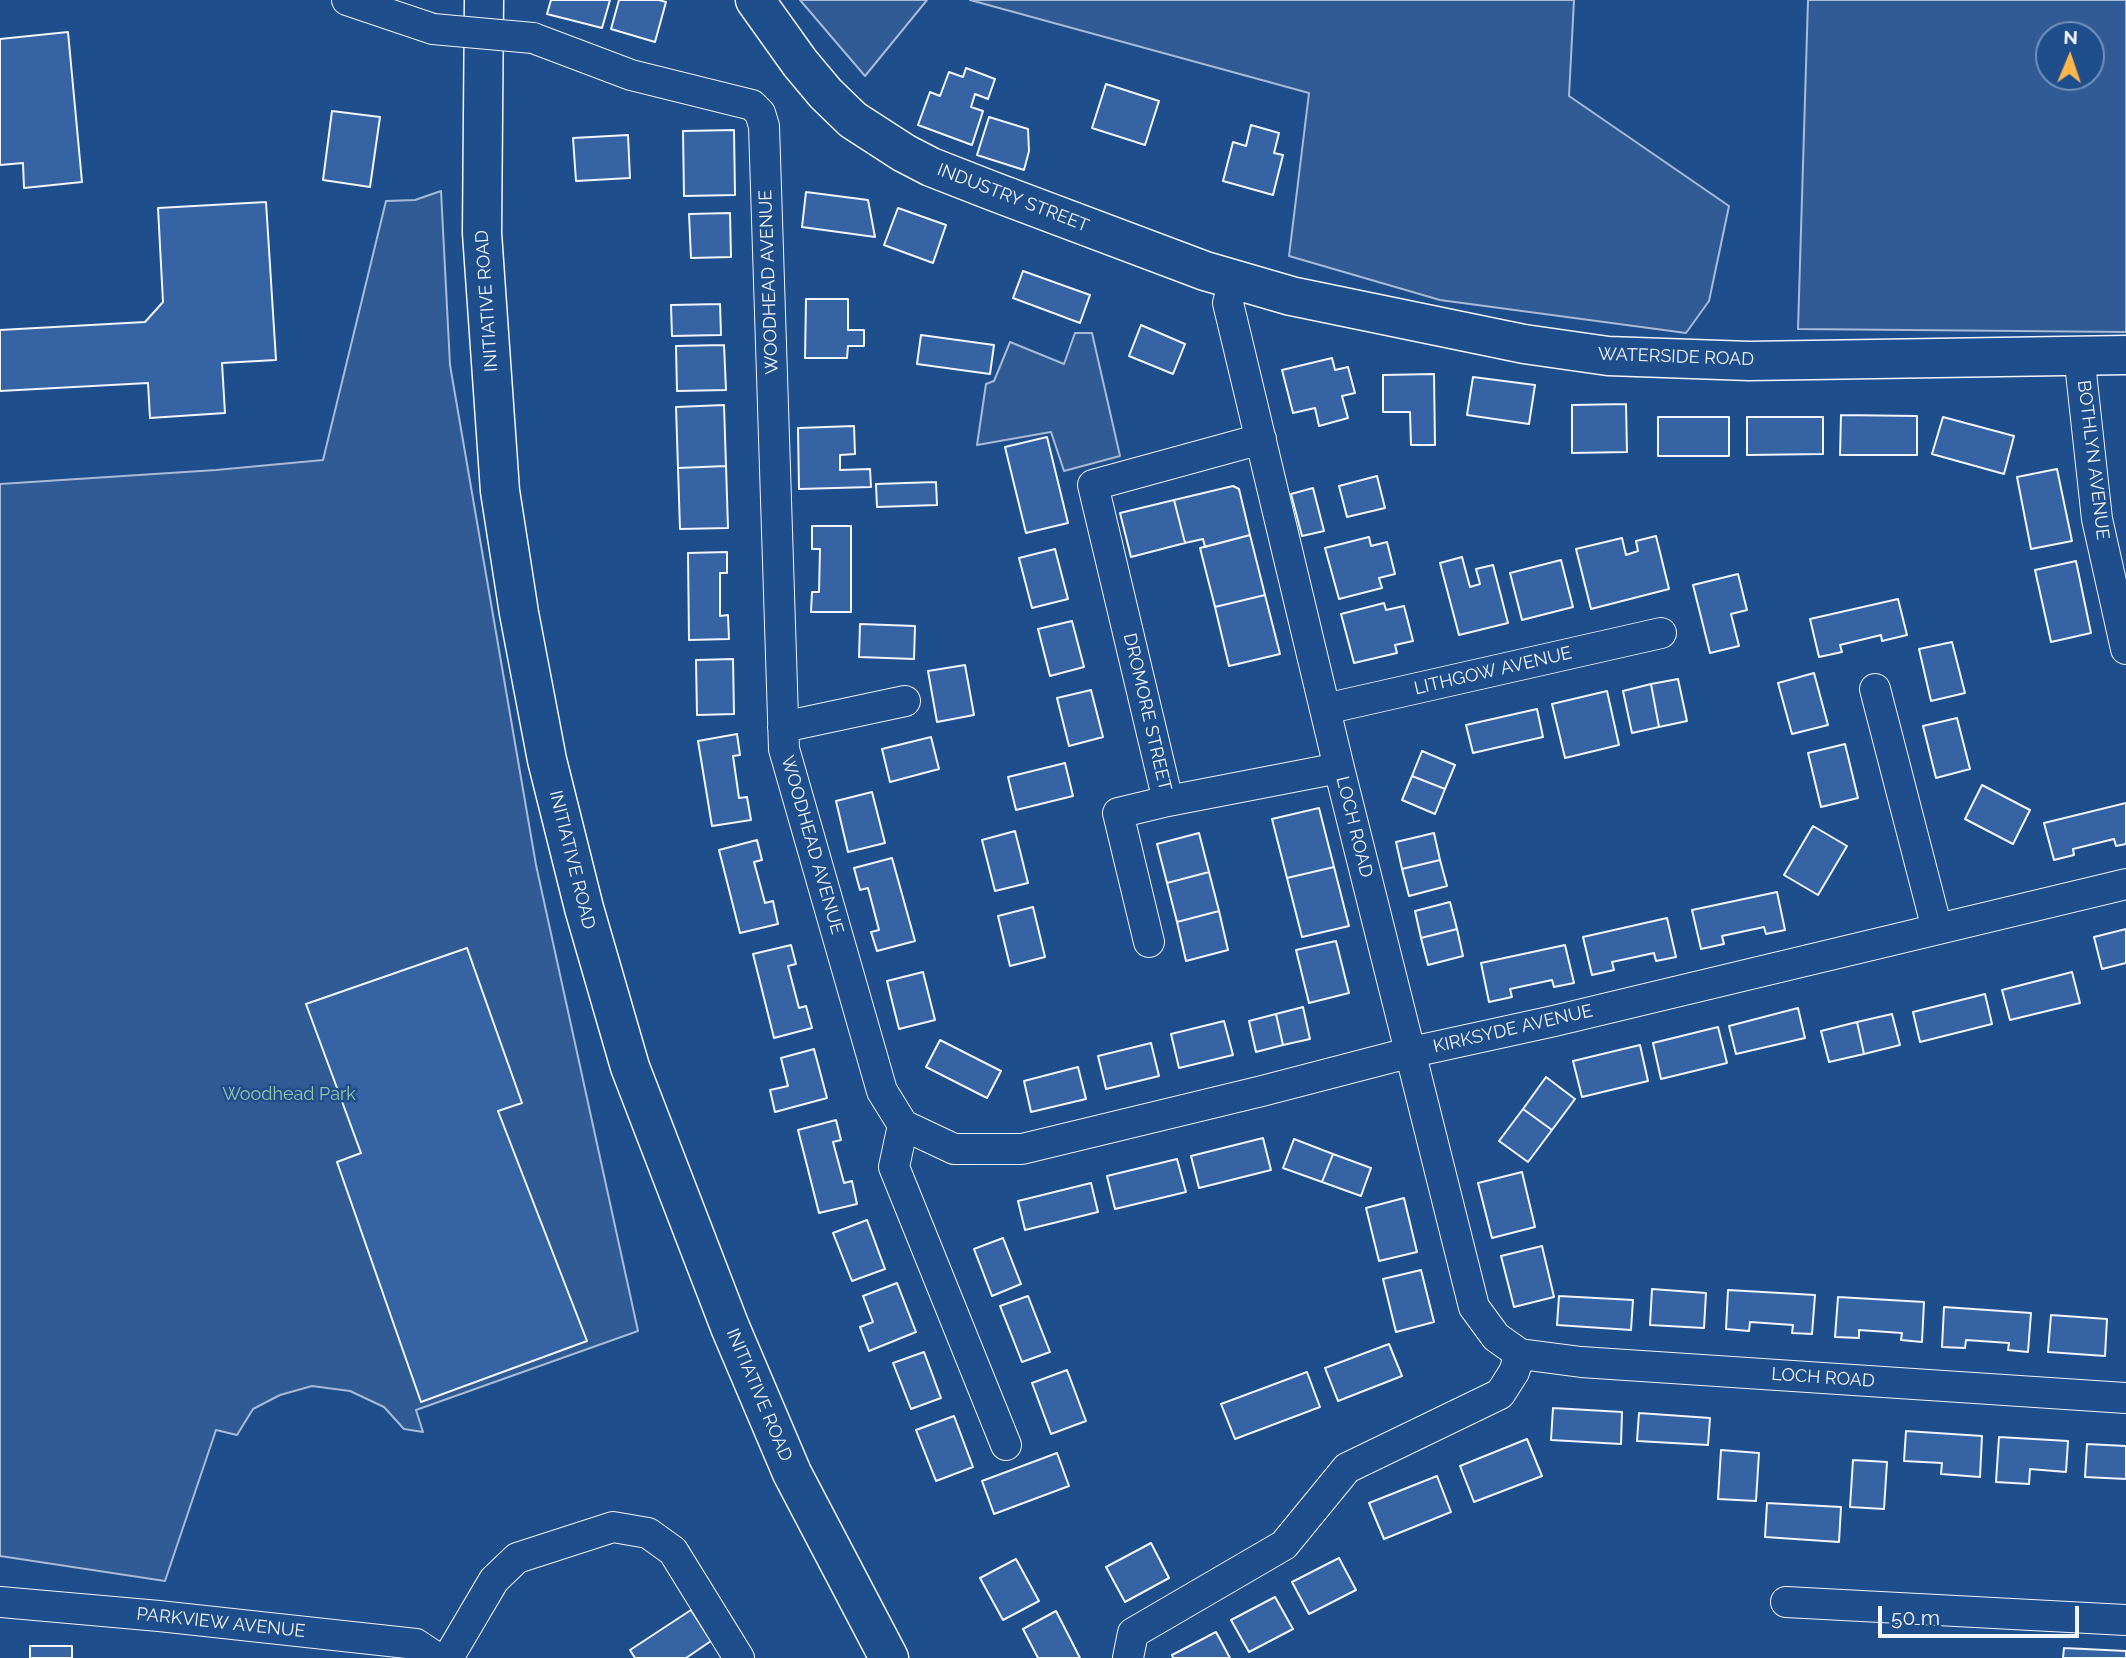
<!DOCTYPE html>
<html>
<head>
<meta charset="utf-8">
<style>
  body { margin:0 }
  #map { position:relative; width:2126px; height:1658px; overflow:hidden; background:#1f4e8c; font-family:Raleway,sans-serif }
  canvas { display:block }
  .north { position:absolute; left:2035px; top:21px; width:70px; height:70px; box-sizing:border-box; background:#1f4e8c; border:2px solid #7391ba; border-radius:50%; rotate:2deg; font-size:19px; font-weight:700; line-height:28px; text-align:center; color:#f2f6ff }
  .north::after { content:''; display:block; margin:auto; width:24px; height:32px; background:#ffb74d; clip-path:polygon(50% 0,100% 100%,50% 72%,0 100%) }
  .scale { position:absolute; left:1878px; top:1606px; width:201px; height:32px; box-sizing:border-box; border:4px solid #f2f6ff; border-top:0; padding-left:9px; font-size:21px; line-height:24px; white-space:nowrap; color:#f2f6ff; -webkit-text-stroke:5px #1f4e8c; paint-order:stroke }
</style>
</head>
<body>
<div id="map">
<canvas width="2126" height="1658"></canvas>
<div class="north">N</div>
<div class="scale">50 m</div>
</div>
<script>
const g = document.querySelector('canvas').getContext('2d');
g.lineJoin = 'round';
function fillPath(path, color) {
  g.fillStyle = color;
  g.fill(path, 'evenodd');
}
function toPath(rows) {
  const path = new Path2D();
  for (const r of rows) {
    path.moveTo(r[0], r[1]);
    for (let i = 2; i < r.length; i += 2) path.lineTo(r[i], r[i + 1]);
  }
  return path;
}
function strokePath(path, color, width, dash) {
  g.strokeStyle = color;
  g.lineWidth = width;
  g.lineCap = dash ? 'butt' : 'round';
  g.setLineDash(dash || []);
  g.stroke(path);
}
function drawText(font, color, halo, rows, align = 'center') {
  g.font = font + ' Raleway,sans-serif';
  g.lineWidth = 5;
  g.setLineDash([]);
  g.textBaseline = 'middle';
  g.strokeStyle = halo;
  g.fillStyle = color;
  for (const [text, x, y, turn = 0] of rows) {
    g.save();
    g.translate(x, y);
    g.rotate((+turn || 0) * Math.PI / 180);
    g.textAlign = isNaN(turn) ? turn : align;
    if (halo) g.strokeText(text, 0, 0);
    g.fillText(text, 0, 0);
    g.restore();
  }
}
const green = toPath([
  [800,0,927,0,865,76,800,0],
  [970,0,1574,0,1569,96,1729,206,1709,301,1686,333,1440,300,1289,256,1309,93,970,0],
  [1808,0,2126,0,2126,332,1798,329,1808,0],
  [2049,35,2091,35,2091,77,2049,77,2049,35],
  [441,191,450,365,536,865,638,1331,416,1410,423,1432,404,1429,384,1407,350,1391,312,1386,280,1395,253,1409,237,1435,216,1430,165,1581,0,1556,0,484,216,470,323,460,386,201,415,200,441,191],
  [1075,333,1092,333,1120,456,1064,471,1051,432,977,445,986,384,994,381,1010,342,1064,364,1075,333]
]);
fillPath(green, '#305b95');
strokePath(green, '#a8bbd7', 2);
const building = toPath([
  [551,0,610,0,602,28,547,14,551,0],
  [619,0,659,0,666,2,655,42,611,29,619,0],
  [68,32,82,182,24,188,23,163,0,165,0,39,68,32],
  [966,68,995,79,988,99,975,94,971,107,983,111,972,145,918,125,930,92,940,96,949,72,963,77,966,68],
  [1106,84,1159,101,1145,145,1092,128,1106,84],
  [332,111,380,117,370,187,323,180,332,111],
  [989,117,1028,129,1029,151,1024,170,977,155,989,117],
  [1251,125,1279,133,1274,153,1283,155,1273,195,1223,181,1233,142,1246,146,1251,125],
  [734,130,735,195,684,196,683,131,734,130],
  [628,135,630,178,576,181,573,138,628,135],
  [806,192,868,200,875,237,802,227,806,192],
  [266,202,276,360,222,363,225,413,150,418,148,383,0,391,0,330,145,322,163,302,158,208,266,202],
  [898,208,946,225,933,263,884,245,898,208],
  [730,213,731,257,691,258,689,214,730,213],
  [1023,271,1090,295,1080,323,1013,298,1023,271],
  [806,299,848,299,848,330,864,330,864,346,848,346,847,358,805,358,806,299],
  [720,304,721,335,672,336,671,305,720,304],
  [1141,325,1185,344,1173,374,1129,356,1141,325],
  [921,335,994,345,990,374,917,364,921,335],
  [724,345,726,390,677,391,676,346,724,345],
  [1332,358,1335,370,1348,367,1355,393,1342,396,1348,418,1319,426,1315,408,1293,413,1282,370,1332,358],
  [1434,374,1435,445,1411,445,1410,412,1383,412,1383,375,1434,374],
  [1473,377,1535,385,1529,424,1467,415,1473,377],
  [1626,404,1627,452,1572,453,1572,405,1626,404],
  [724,405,726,466,678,468,676,407,724,405],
  [1841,415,1917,416,1917,455,1840,455,1841,415],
  [1658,417,1729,417,1729,456,1658,456,1658,417],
  [1747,417,1823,417,1823,454,1747,455,1747,417],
  [1943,417,2014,436,2004,474,1932,454,1943,417],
  [854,426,855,454,840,455,840,470,870,469,871,487,799,489,798,428,854,426],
  [1047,437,1068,523,1026,533,1005,447,1047,437],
  [726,466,728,528,680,529,678,468,726,466],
  [2057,469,2072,541,2031,549,2017,477,2057,469],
  [1377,476,1385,508,1347,517,1339,486,1377,476],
  [936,482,937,505,877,507,876,484,936,482],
  [1233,486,1239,489,1250,535,1205,547,1203,539,1185,543,1174,500,1233,486],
  [1313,488,1324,531,1302,536,1291,494,1313,488],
  [1174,500,1185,543,1131,557,1120,513,1174,500],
  [812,526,851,526,851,612,811,612,812,592,819,592,820,549,812,549,812,526],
  [1250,535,1265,595,1215,607,1200,548,1250,535],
  [1656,536,1669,589,1591,609,1576,549,1622,538,1626,555,1638,551,1636,541,1656,536],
  [1369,537,1371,546,1387,542,1395,574,1379,578,1382,588,1339,599,1325,548,1369,537],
  [1055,549,1068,599,1032,608,1019,558,1055,549],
  [727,552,727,573,720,573,720,616,728,615,729,639,689,640,688,553,727,552],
  [1462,557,1470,587,1480,584,1476,569,1493,565,1508,623,1459,635,1440,563,1462,557],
  [1561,560,1573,607,1522,620,1510,573,1561,560],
  [2076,561,2091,633,2051,642,2035,570,2076,561],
  [1738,574,1747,610,1731,614,1739,646,1710,653,1693,585,1738,574],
  [1265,595,1280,654,1229,666,1215,607,1265,595],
  [1898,599,1907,635,1882,641,1881,635,1840,645,1842,652,1819,657,1810,619,1898,599],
  [1384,603,1386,610,1404,606,1413,641,1395,645,1397,653,1354,663,1341,614,1384,603],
  [1072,621,1084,667,1050,676,1038,629,1072,621],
  [860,624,915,626,914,659,859,657,860,624],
  [1952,642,1965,693,1931,701,1919,649,1952,642],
  [733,659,734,714,697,715,696,660,733,659],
  [965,665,974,715,937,722,928,671,965,665],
  [1814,673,1828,725,1792,734,1778,683,1814,673],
  [1678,679,1687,721,1659,727,1651,684,1678,679],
  [1651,684,1659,727,1632,733,1623,691,1651,684],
  [1091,690,1103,737,1069,746,1057,698,1091,690],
  [1607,691,1619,745,1565,758,1552,704,1607,691],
  [1537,709,1543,737,1473,753,1466,725,1537,709],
  [1957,718,1970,769,1936,778,1923,726,1957,718],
  [737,734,740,755,733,756,739,798,747,797,751,820,712,826,698,741,737,734],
  [931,737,939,769,890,782,882,749,931,737],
  [1845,744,1858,798,1821,807,1808,753,1845,744],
  [1422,751,1455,765,1445,789,1412,776,1422,751],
  [1065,763,1073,796,1016,810,1008,777,1065,763],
  [1412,776,1445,789,1435,814,1402,800,1412,776],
  [1982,785,2030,810,2013,844,1965,819,1982,785],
  [872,792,885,843,848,852,836,801,872,792],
  [2126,803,2126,844,2116,846,2114,839,2073,849,2074,855,2054,860,2044,823,2126,803],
  [1319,808,1334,867,1287,878,1272,819,1319,808],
  [1813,826,1847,846,1818,895,1784,875,1813,826],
  [1015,831,1028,883,995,891,982,840,1015,831],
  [1199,833,1209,872,1167,883,1157,844,1199,833],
  [1434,833,1440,860,1402,869,1396,842,1434,833],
  [757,840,762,860,754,862,765,903,773,901,778,924,740,933,719,850,757,840],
  [892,858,915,941,877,951,871,932,879,930,868,888,860,890,854,868,892,858],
  [1440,860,1447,886,1409,896,1402,869,1440,860],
  [1334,867,1349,926,1302,937,1287,878,1334,867],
  [1209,872,1219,911,1177,922,1167,883,1209,872],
  [1777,892,1785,930,1766,934,1764,927,1722,936,1724,944,1701,949,1692,910,1777,892],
  [1450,902,1457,929,1421,938,1415,911,1450,902],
  [1033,907,1045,957,1010,966,998,916,1033,907],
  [1219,911,1228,950,1186,961,1177,922,1219,911],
  [1667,918,1676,957,1656,961,1654,953,1612,962,1614,970,1592,975,1583,937,1667,918],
  [1457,929,1463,956,1428,965,1421,938,1457,929],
  [2126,929,2126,963,2102,969,2094,937,2126,929],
  [1336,941,1349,993,1309,1003,1296,950,1336,941],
  [791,945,796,964,788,966,799,1008,806,1006,812,1028,774,1038,753,954,791,945],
  [1565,945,1574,983,1554,987,1552,980,1510,989,1512,997,1489,1002,1481,963,1565,945],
  [467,948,522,1103,498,1111,587,1341,421,1402,337,1162,361,1153,306,1004,467,948],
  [923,972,935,1020,899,1029,887,981,923,972],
  [2072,972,2080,1003,2010,1020,2002,990,2072,972],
  [1985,994,1992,1024,1920,1042,1913,1012,1985,994],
  [1303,1007,1310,1039,1283,1045,1276,1014,1303,1007],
  [1798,1008,1805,1038,1736,1054,1729,1026,1798,1008],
  [1276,1014,1283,1045,1256,1052,1249,1021,1276,1014],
  [1892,1014,1900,1045,1864,1054,1857,1022,1892,1014],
  [1224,1021,1233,1055,1179,1068,1171,1034,1224,1021],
  [1857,1022,1864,1054,1829,1062,1821,1031,1857,1022],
  [1718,1027,1727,1063,1661,1079,1653,1043,1718,1027],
  [940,1040,1001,1071,987,1098,926,1067,940,1040],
  [1151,1043,1159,1076,1106,1089,1098,1056,1151,1043],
  [1640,1045,1648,1081,1582,1097,1573,1061,1640,1045],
  [814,1049,827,1098,775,1112,770,1090,788,1086,781,1058,814,1049],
  [1078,1067,1086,1099,1031,1112,1024,1081,1078,1067],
  [1546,1077,1575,1099,1552,1130,1523,1109,1546,1077],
  [1523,1109,1552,1130,1528,1162,1499,1141,1523,1109],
  [836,1120,841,1140,833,1142,844,1183,852,1181,857,1204,819,1213,798,1130,836,1120],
  [1263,1138,1271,1170,1199,1188,1191,1156,1263,1138],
  [1294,1139,1333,1154,1322,1182,1283,1168,1294,1139],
  [1333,1154,1371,1168,1361,1196,1322,1182,1333,1154],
  [1177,1159,1186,1192,1115,1209,1107,1176,1177,1159],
  [1522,1172,1535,1227,1492,1238,1478,1183,1522,1172],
  [1091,1183,1098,1212,1025,1230,1018,1201,1091,1183],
  [1404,1198,1417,1252,1379,1261,1366,1208,1404,1198],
  [867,1220,885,1269,852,1281,833,1233,867,1220],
  [1003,1238,1021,1284,992,1296,974,1249,1003,1238],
  [1542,1246,1554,1297,1514,1307,1501,1256,1542,1246],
  [1421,1270,1434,1322,1396,1332,1383,1279,1421,1270],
  [897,1283,916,1332,869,1351,860,1327,873,1322,863,1296,897,1283],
  [1652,1289,1706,1293,1704,1328,1650,1325,1652,1289],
  [1728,1290,1815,1295,1812,1334,1792,1333,1793,1325,1750,1322,1749,1331,1726,1329,1728,1290],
  [1028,1296,1050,1352,1022,1362,1000,1306,1028,1296],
  [1559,1296,1633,1300,1631,1330,1557,1325,1559,1296],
  [1838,1297,1924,1302,1922,1342,1901,1340,1902,1333,1859,1330,1859,1338,1835,1337,1838,1297],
  [1944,1307,2031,1313,2028,1352,2008,1350,2009,1343,1966,1340,1965,1348,1942,1347,1944,1307],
  [2051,1315,2107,1319,2105,1356,2048,1352,2051,1315],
  [1389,1344,1402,1376,1338,1401,1325,1368,1389,1344],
  [924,1352,941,1398,911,1409,893,1363,924,1352],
  [1067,1370,1086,1421,1051,1434,1032,1383,1067,1370],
  [1307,1372,1320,1407,1235,1439,1221,1404,1307,1372],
  [1553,1408,1622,1412,1621,1444,1551,1440,1553,1408],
  [1639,1413,1710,1418,1708,1445,1637,1441,1639,1413],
  [954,1416,973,1467,936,1481,916,1430,954,1416],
  [1906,1431,1982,1436,1980,1477,1941,1474,1942,1463,1904,1461,1906,1431],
  [1999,1437,2068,1441,2066,1472,2030,1469,2029,1484,1996,1482,1999,1437],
  [1527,1439,1542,1476,1474,1502,1460,1466,1527,1439],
  [2087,1444,2126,1446,2126,1479,2085,1477,2087,1444],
  [1721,1450,1759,1453,1756,1501,1718,1499,1721,1450],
  [1057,1453,1069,1486,994,1514,982,1481,1057,1453],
  [1853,1460,1887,1462,1884,1509,1850,1507,1853,1460],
  [1437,1476,1451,1512,1384,1539,1369,1503,1437,1476],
  [1767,1503,1841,1507,1839,1542,1765,1537,1767,1503],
  [1151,1543,1169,1578,1125,1602,1106,1567,1151,1543],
  [1339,1558,1356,1590,1309,1614,1292,1582,1339,1558],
  [1016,1559,1039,1601,1003,1620,980,1578,1016,1559],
  [1275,1597,1293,1629,1249,1652,1231,1620,1275,1597],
  [691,1610,711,1641,686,1658,635,1658,630,1650,691,1610],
  [1056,1611,1080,1658,1038,1658,1023,1629,1056,1611],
  [1216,1632,1230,1658,1173,1658,1172,1655,1216,1632],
  [30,1646,72,1646,72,1658,30,1658,30,1646],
  [2064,1648,2126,1651,2126,1658,2063,1658,2064,1648]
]);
fillPath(building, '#3563a3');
strokePath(building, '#f2f6ff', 2);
const minor = toPath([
  [347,0,433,29],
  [533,38,631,75,752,105,760,113,764,126,784,749,882,1091,903,1125,894,1167,1006,1445],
  [1234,280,1228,303,1339,768,1474,1307,1496,1337,1520,1354,1581,1362,2126,1398],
  [2079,354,2097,519,2126,649],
  [1875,689,1937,929],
  [1325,709,1661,633],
  [783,727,905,701],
  [1168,801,1339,768],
  [1149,942,1118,813,1168,801,1093,485,1261,439],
  [903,1125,954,1149,1022,1149,1262,1091,1412,1052,1554,1021,2126,884],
  [0,1602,159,1616,416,1644,437,1658],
  [1786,1602,2126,1620],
  [448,1658,494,1580,517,1558,613,1527,648,1533,673,1551,739,1658],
  [1128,1658,1133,1633,1284,1545,1347,1468,1500,1394,1514,1372,1520,1354]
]);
const major = toPath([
  [484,0,482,233,500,491,519,613,547,760,584,908,630,1067,730,1327,792,1473,889,1658],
  [755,0,800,63,826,94,853,120,904,153,931,167,995,192,1205,271,1291,296,1524,344,1608,356,1749,361,2126,355]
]);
strokePath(minor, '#f2f6ff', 32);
strokePath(major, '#f2f6ff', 41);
strokePath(minor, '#1f4e8c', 30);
strokePath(major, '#1f4e8c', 38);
const minorBridge = toPath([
  [433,29,533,38]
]);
strokePath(minorBridge, '#f2f6ff', 32, []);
strokePath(minorBridge, '#1f4e8c', 30);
drawText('18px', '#f2f6ff', '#1f4e8c', [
  ["INDUSTRY STREET",1013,198,21],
  ["WOODHEAD AVENUE",769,282,-92],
  ["INITIATIVE ROAD",487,301,-94],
  ["WATERSIDE ROAD",1676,357,2],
  ["BOTHLYN AVENUE",2093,460,83],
  ["LITHGOW AVENUE",1493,671,-13],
  ["DROMORE STREET",1147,712,77],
  ["LOCH ROAD",1354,827,76],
  ["WOODHEAD AVENUE",812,845,74],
  ["INITIATIVE ROAD",572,860,76],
  ["KIRKSYDE AVENUE",1513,1029,-13],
  ["LOCH ROAD",1823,1378,4],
  ["INITIATIVE ROAD",759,1395,67],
  ["PARKVIEW AVENUE",221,1623,6]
]);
drawText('18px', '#97c8a6', '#1f4e8c', [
  ["Woodhead Park",289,1095]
]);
</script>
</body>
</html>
